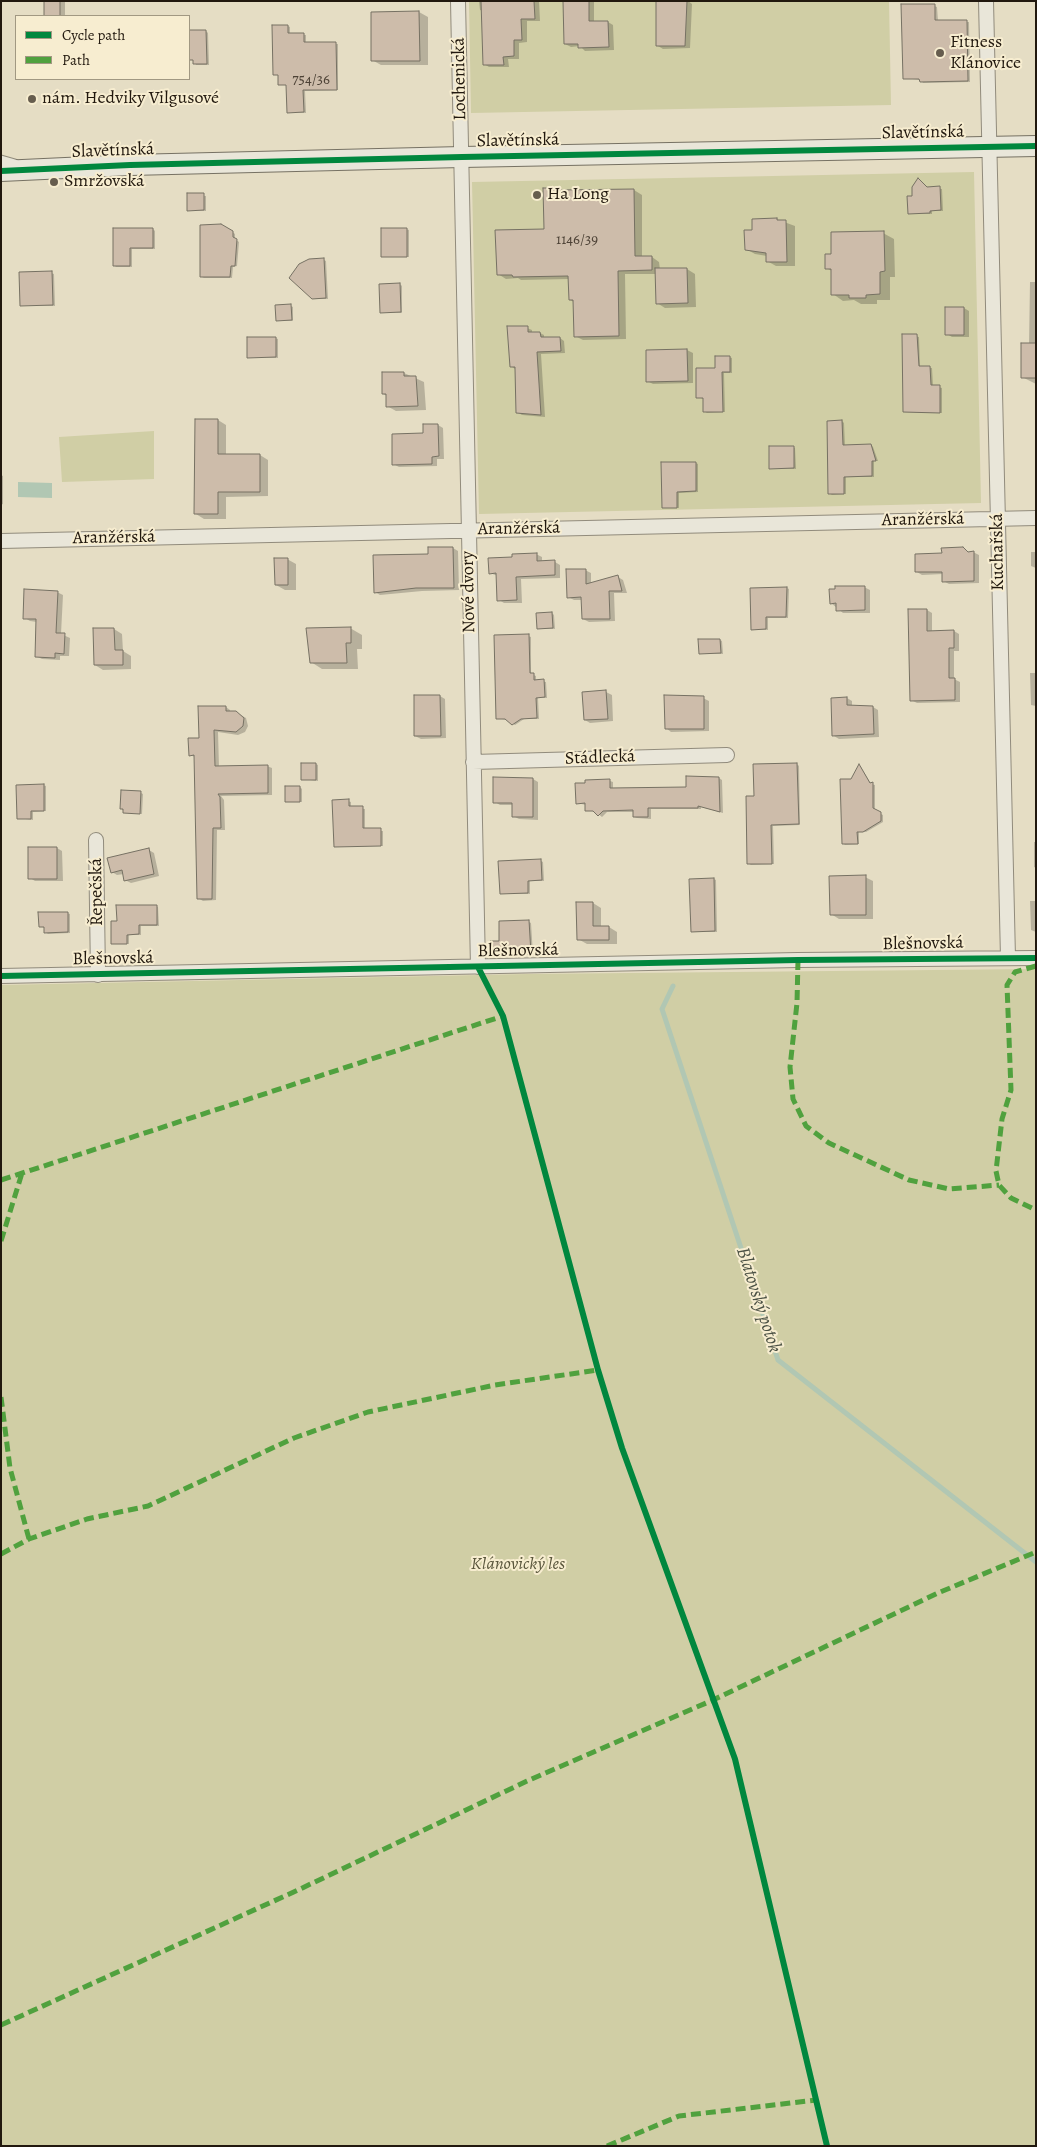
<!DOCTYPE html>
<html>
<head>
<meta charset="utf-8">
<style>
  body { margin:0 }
  #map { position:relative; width:1037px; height:2147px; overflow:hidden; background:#e5ddc4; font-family:Alegreya,serif }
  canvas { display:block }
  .frame { position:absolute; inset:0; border:2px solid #21180e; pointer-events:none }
  .legend { position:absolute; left:15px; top:15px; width:175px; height:65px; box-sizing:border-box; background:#f7edd0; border:1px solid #a19882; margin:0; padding:6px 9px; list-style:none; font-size:15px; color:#21180e }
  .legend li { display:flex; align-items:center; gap:10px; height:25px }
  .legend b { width:25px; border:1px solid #a19882 }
</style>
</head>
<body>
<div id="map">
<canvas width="1037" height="2147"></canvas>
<div class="frame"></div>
<ul class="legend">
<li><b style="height:6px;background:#00873e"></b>Cycle path</li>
<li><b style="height:6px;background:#50a13e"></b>Path</li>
</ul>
</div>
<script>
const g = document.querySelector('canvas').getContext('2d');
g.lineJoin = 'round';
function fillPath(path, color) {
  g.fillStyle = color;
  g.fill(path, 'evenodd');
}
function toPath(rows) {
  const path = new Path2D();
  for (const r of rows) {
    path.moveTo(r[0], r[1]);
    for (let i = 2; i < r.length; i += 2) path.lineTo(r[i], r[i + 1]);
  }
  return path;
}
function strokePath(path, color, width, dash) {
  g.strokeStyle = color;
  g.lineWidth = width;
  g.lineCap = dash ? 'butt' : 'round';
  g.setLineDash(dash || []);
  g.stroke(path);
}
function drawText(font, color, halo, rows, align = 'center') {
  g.font = font + ' Alegreya,serif';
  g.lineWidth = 4;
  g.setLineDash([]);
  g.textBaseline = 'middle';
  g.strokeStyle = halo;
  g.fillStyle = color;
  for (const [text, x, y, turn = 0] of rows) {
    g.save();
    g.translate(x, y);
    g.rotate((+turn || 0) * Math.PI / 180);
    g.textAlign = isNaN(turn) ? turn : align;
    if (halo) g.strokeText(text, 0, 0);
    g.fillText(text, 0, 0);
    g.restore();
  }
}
fillPath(toPath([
  [469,1,889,1,891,105,471,113],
  [974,172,981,503,479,514,472,182],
  [154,431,154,479,62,482,59,437],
  [1036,969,1036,2146,1,2146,1,985,528,974]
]), '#d0cea5');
fillPath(toPath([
  [18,482,52,483,52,498,18,497]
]), '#b1c7b3');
fillPath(toPath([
  [45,1,65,1,65,16,46,16],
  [479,1,539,1,540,21,527,21,527,42,519,43,519,59,508,59,509,67,489,67,484,64,483,11,480,10],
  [564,1,594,1,594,23,608,22,613,25,614,50,585,51,580,46,571,47,565,44],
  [657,1,688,1,692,4,690,48,663,49,658,46],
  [934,6,937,7,938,21,969,22,970,82,923,83,921,80,904,78],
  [419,12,428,17,428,65,381,65,372,60,372,13],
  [288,26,290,27,290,34,306,35,306,44,338,44,338,90,305,91,306,113,289,112,288,85,279,84,279,75,274,74],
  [206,31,208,33,209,65,196,65,194,60,189,60,189,32],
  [928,188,942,189,943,211,932,211,932,214,909,213,914,197],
  [558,189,562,191,634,190,642,195,642,258,652,257,659,262,660,270,687,269,695,274,696,307,665,308,657,303,657,274,625,274,626,339,583,340,575,336,574,302,570,300,570,279,521,280,518,278,506,279,498,274,545,230],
  [188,195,206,196,206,211,189,210],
  [776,219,795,226,795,266,776,266,767,261,767,256,755,254,746,249,753,231],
  [228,228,235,234,235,239,239,242,237,266,233,267,232,278,204,278,202,277],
  [114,229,153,229,155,231,155,249,132,249,132,267,116,267,114,265],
  [406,229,409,230,409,257,382,256],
  [883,233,894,239,895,277,890,277,890,300,877,300,877,304,861,304,854,300,843,301,833,294,832,271,826,268,832,255],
  [324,260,326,261,328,299,315,299,312,298],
  [51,273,54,274,55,306,21,305],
  [1030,282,1036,282,1036,384,1022,377,1029,344],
  [400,284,402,286,402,313,381,312],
  [291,306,293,307,293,321,277,320],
  [964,308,969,311,969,337,952,337,947,334],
  [527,328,532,330,532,333,540,333,544,335,544,339,560,338,564,341,565,353,541,354,545,417,522,415,517,412,515,369,511,366],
  [904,335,919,337,920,367,932,368,933,386,942,388,942,413,904,412],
  [275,338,278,339,278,358,248,357],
  [687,350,693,353,693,383,653,384,647,381,647,351],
  [729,357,732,358,732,373,724,373,725,412,707,413,704,411,704,399,697,397,717,369],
  [404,373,424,382,426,410,396,411,387,406,387,396,383,394],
  [218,420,226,425,226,455,260,455,268,460,268,496,226,497,226,519,204,519,196,514],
  [842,421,844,423,845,446,871,445,873,447,878,461,874,461,874,477,846,477,846,494,832,495,829,493,828,422],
  [438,425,443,428,444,459,437,459,437,466,399,467,393,464],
  [793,447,795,448,796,469,770,468],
  [696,463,698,464,698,492,679,493,679,508,663,507],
  [1,475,3,476,3,504,1,505],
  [453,548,458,551,459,590,422,591,380,595,375,592,429,555],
  [963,548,970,553,973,552,979,555,979,583,949,584,943,581,943,574,922,575,917,572,943,555],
  [1031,552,1036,552,1036,568,1031,566],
  [536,554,542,557,542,562,555,562,560,565,560,578,521,579,522,603,504,603,499,600,498,576,490,573,513,558],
  [287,559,296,564,296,590,285,590,276,585],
  [585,570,591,573,591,584,618,577,623,580,627,593,614,593,615,621,589,622,583,619,583,600,574,600,568,597],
  [864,587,870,590,870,613,843,613,831,603],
  [787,588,789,589,788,618,768,618,768,630,752,629],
  [57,592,63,595,61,634,70,638,69,656,60,656,60,660,42,659,36,656,37,622,30,621,25,618],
  [927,610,932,613,932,632,954,631,959,634,959,651,954,651,954,679,960,682,960,702,917,703,911,700],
  [552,613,554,615,555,629,538,628],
  [350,628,362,635,362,649,357,649,358,669,322,669,311,662],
  [114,629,122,634,123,651,131,656,131,669,103,670,95,665],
  [528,636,531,637,531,674,536,676,536,681,546,682,547,698,538,698,539,719,524,719,515,725,507,720,497,718],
  [720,640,722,641,723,654,700,653],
  [1030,673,1036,673,1036,706,1031,705],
  [606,692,612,695,613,721,590,723,585,720,584,693],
  [415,696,440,696,445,699,446,738,421,739,415,736],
  [703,698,709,701,709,731,671,732,666,728],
  [847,698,852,701,852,707,873,707,878,710,879,737,839,739,834,736],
  [226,707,230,710,230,712,236,712,246,718,248,726,245,732,238,735,218,732,219,767,267,766,272,768,272,795,221,796,224,800,225,830,217,830,216,900,203,901,198,898,195,757,190,755],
  [316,764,318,765,318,781,302,779],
  [797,764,799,766,800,825,773,826,774,864,751,865,748,863,755,798,754,765],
  [861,767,871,784,875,785,875,811,883,815,883,822,866,832,859,832,859,844,845,845,843,843,852,780],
  [719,778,722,780,723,813,701,807,701,809,651,809,651,819,637,818,634,817,634,812,607,812,602,817,596,812,587,810,586,805,577,803,610,781,613,782,613,789,688,788],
  [533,779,538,782,538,820,519,819,513,816,513,805,500,805,495,802],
  [43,785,46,786,46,811,33,812,33,820,18,818],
  [300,787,302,789,302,802,286,801,286,788],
  [141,793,143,794,142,814,124,812,121,808],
  [348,801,351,802,351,808,365,809,365,830,383,831,383,846,335,846],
  [1034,842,1036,842,1036,868,1034,867],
  [57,848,62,851,63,881,35,881,30,878],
  [149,850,154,853,159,876,131,883,125,880,124,874,117,875,112,872],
  [541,861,543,862,544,881,530,881,530,894,501,893],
  [865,877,873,881,873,919,839,919,831,914],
  [714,879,716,880,717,932,694,932,692,931],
  [1030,901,1036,901,1036,932,1031,930],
  [593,903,601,908,601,927,609,927,617,932,617,944,587,944,578,939],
  [156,906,158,907,159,926,141,926,141,935,129,935,129,944,112,943,118,922],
  [67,913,70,914,70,933,48,934,45,932,45,928,40,926],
  [529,922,531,923,533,955,492,955,500,942,500,923]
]), '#0003');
strokePath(toPath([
  [673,986,662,1009,778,1360,1036,1562]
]), '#b1c7b3', 5);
const building = toPath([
  [44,1,60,1,60,16,44,16,44,1],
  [481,1,534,1,535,19,521,19,522,40,514,40,514,56,503,57,504,65,483,65,481,1],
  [563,1,589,1,589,21,608,21,609,47,578,48,578,44,564,44,563,1],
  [656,1,687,1,685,46,656,46,656,1],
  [901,4,935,4,935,20,967,20,968,81,920,82,919,79,903,79,901,4],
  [419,11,420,61,371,61,371,12,419,11],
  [272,25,288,25,288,33,304,33,304,42,336,42,337,90,303,90,304,112,287,113,286,85,278,85,278,75,273,75,272,25],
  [189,30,206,30,207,64,193,64,193,60,189,60,189,30],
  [918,178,927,187,940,186,941,210,930,211,930,213,908,214,907,196,912,196,912,187,918,178],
  [543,188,558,188,558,190,634,189,635,256,652,256,652,270,618,271,619,336,574,337,573,300,569,300,568,276,513,277,512,275,497,275,495,230,544,229,543,188],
  [187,193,204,193,204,210,187,211,187,193],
  [777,218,777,220,786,220,787,262,766,262,766,253,745,250,744,230,752,230,752,219,777,218],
  [221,224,233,231,233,237,237,239,235,266,231,266,230,277,200,277,200,225,221,224],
  [113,228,153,228,153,248,130,248,130,266,113,266,113,228],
  [381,228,407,228,407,257,381,257,381,228],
  [884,231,885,271,880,272,880,294,866,295,866,298,849,298,849,295,831,295,831,269,825,269,825,254,831,254,831,232,884,231],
  [324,258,326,298,312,299,289,278,299,264,309,259,324,258],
  [655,268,687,268,688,303,656,304,655,268],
  [52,271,53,305,20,306,19,272,52,271],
  [400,283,401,312,380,313,379,284,400,283],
  [291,304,292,320,276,321,275,305,291,304],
  [945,307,964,307,964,335,945,335,945,307],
  [507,326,528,326,528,332,540,332,541,337,560,337,561,351,537,352,541,415,516,413,515,369,515,367,510,367,507,326],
  [902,334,917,334,919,366,930,366,931,385,940,385,940,413,903,412,902,334],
  [247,337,276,337,276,357,247,358,247,337],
  [1021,343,1036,343,1036,378,1021,378,1021,343],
  [687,349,688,381,646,382,646,350,687,349],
  [715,356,730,356,730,372,722,372,723,412,703,412,703,398,696,398,696,368,715,368,715,356],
  [382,372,404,372,404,376,416,376,418,406,386,407,386,394,382,394,382,372],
  [195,419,218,419,218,454,260,454,260,492,218,492,218,514,194,514,195,419],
  [842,420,843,445,871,444,876,461,872,461,872,476,844,477,844,494,828,494,827,421,842,420],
  [423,424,438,424,439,456,432,457,432,464,392,465,392,434,423,433,423,424],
  [769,446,794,446,794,468,769,469,769,446],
  [661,462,696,462,696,491,677,492,677,508,662,508,661,462],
  [428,547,453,547,454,588,416,588,374,593,373,555,428,554,428,547],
  [963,547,968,552,974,551,974,581,942,582,942,572,915,572,915,554,942,553,941,548,963,547],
  [537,553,537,561,555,560,555,575,516,577,517,600,497,601,496,573,489,574,488,558,512,557,512,554,537,553],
  [274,558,288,558,288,585,275,585,274,558],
  [566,569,586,569,586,584,618,575,622,591,609,591,610,619,582,619,581,597,567,598,566,569],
  [835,586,865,586,865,610,836,611,836,603,830,604,829,589,835,589,835,586],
  [787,587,786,617,766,617,766,629,751,630,750,588,787,587],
  [24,589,58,591,56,633,65,633,64,654,55,653,55,658,35,657,36,619,23,619,24,589],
  [908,609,927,609,927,631,954,630,954,648,949,648,949,678,955,678,955,700,910,701,908,609],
  [552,612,553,628,537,629,536,613,552,612],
  [351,627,351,643,346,643,347,663,310,663,306,628,351,627],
  [93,628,114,628,115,650,123,650,123,665,94,665,93,628],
  [529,634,530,673,534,673,534,680,544,679,545,697,536,698,537,718,521,719,512,725,505,719,496,719,494,635,529,634],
  [698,639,720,639,721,653,699,654,698,639],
  [606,690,608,719,584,720,582,692,606,690],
  [414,695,440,695,441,736,414,736,414,695],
  [664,695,704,696,704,729,665,729,664,695],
  [847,697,847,705,873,706,874,734,832,736,831,698,847,697],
  [198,706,226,706,226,711,236,711,244,718,243,726,236,732,214,730,215,766,268,765,268,793,218,794,220,797,221,828,213,828,212,899,197,899,194,755,189,756,188,738,199,738,198,706],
  [301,763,316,763,316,780,301,780,301,763],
  [797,763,799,824,771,825,772,864,747,864,746,796,754,796,753,764,797,763],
  [859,764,870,783,873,782,873,808,881,812,881,821,863,832,857,832,858,844,842,844,840,779,851,779,859,764],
  [686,776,719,777,720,812,698,806,698,808,648,808,648,817,633,817,633,810,603,811,598,816,593,811,585,811,585,803,576,804,575,783,585,783,585,780,610,779,610,788,686,787,686,776],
  [493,777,533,778,533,817,512,817,512,803,493,803,493,777],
  [44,784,44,811,31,811,31,819,17,819,16,785,44,784],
  [285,786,300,786,300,802,285,802,285,786],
  [121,790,141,791,140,814,123,813,123,809,120,809,121,790],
  [349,799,349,806,363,806,363,828,381,828,381,846,334,847,332,800,349,799],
  [28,847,57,847,57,879,28,879,28,847],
  [149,848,154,874,124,881,122,870,111,873,107,858,149,848],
  [541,859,542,880,528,881,528,893,500,894,498,861,541,859],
  [866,875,866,915,830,915,829,876,866,875],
  [714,878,715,931,691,932,689,879,714,878],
  [576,902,593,902,593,926,609,926,609,940,577,940,576,902],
  [116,905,157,905,157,925,139,925,139,934,127,935,127,944,111,944,111,921,117,921,116,905],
  [38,912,68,912,68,932,44,933,44,927,39,927,38,912],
  [529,920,531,954,491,955,490,941,499,941,499,921,529,920]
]);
fillPath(building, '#cdbcaa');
strokePath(building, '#767163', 1);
const lane = toPath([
  [1,159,15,163]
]);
const street = toPath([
  [458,1,478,967],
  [986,1,1008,958],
  [1,541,1036,518],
  [473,762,727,755],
  [96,840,98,975],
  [1,976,798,960,1036,958]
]);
const secondary = toPath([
  [1,171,130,165,462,157,1036,146]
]);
strokePath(lane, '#918b7c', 9);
strokePath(street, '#918b7c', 16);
strokePath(secondary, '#767163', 22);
strokePath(lane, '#e9e6d9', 7);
strokePath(street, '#e9e6d9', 14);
strokePath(secondary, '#e9e6d9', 20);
strokePath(toPath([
  [798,960,797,1003,790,1067,793,1099,806,1126,829,1143,909,1180,949,1189,999,1185],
  [1036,966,1015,972,1007,985,1011,1090,1002,1119,996,1171,999,1185,1011,1198,1036,1210],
  [1,1180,503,1016],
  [1,1241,22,1173],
  [1,1397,10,1468,29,1539],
  [1,1554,29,1539,87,1519,148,1506,294,1438,368,1412,495,1385,598,1370],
  [1,2025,298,1890,527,1781,713,1700,938,1593,1036,1552],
  [607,2146,679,2116,816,2100]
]), '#50a13e', 5, [10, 5]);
strokePath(toPath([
  [1,171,130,165,462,157,1036,146],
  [478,967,503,1016,598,1370,622,1448,735,1759,827,2146],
  [1,976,798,960,1036,958]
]), '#00873e', 6);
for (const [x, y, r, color] of [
  [940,53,5,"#665d4e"],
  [32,99,5,"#665d4e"],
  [54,182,5,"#665d4e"],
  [537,195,5,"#665d4e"]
]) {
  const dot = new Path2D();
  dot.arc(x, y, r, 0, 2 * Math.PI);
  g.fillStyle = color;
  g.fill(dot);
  strokePath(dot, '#f7edd0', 2);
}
drawText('15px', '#4c4135', null, [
  ["754/36",311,80],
  ["1146/39",577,240]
]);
drawText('18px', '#21180e', '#f7edd0', [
  ["Fitness",950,43],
  ["Klánovice",950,64],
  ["nám. Hedviky Vilgusové",42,99],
  ["Smržovská",64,182],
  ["Ha Long",547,195]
], 'left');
drawText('18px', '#21180e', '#f7edd0', [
  ["Lochenická",460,79,-91],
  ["Slavětínská",923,133,-1],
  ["Slavětínská",518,141,-1],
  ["Slavětínská",113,151,-2],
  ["Aranžérská",923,520,-1],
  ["Aranžérská",519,529,-1],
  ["Aranžérská",114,538,-1],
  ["Kuchařská",998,552,-91],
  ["Nové dvory",469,592,-91],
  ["Stádlecká",600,758,-2],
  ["Řepečská",97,892,-91],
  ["Blešnovská",923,944,-1],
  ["Blešnovská",518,951,-1],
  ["Blešnovská",113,959,-1]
]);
drawText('italic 18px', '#58543a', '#f7edd0', [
  ["Klánovický les",518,1565]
]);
drawText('italic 19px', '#4c5245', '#f7edd0', [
  ["Blatovský potok",758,1300,72]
]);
</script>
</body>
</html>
